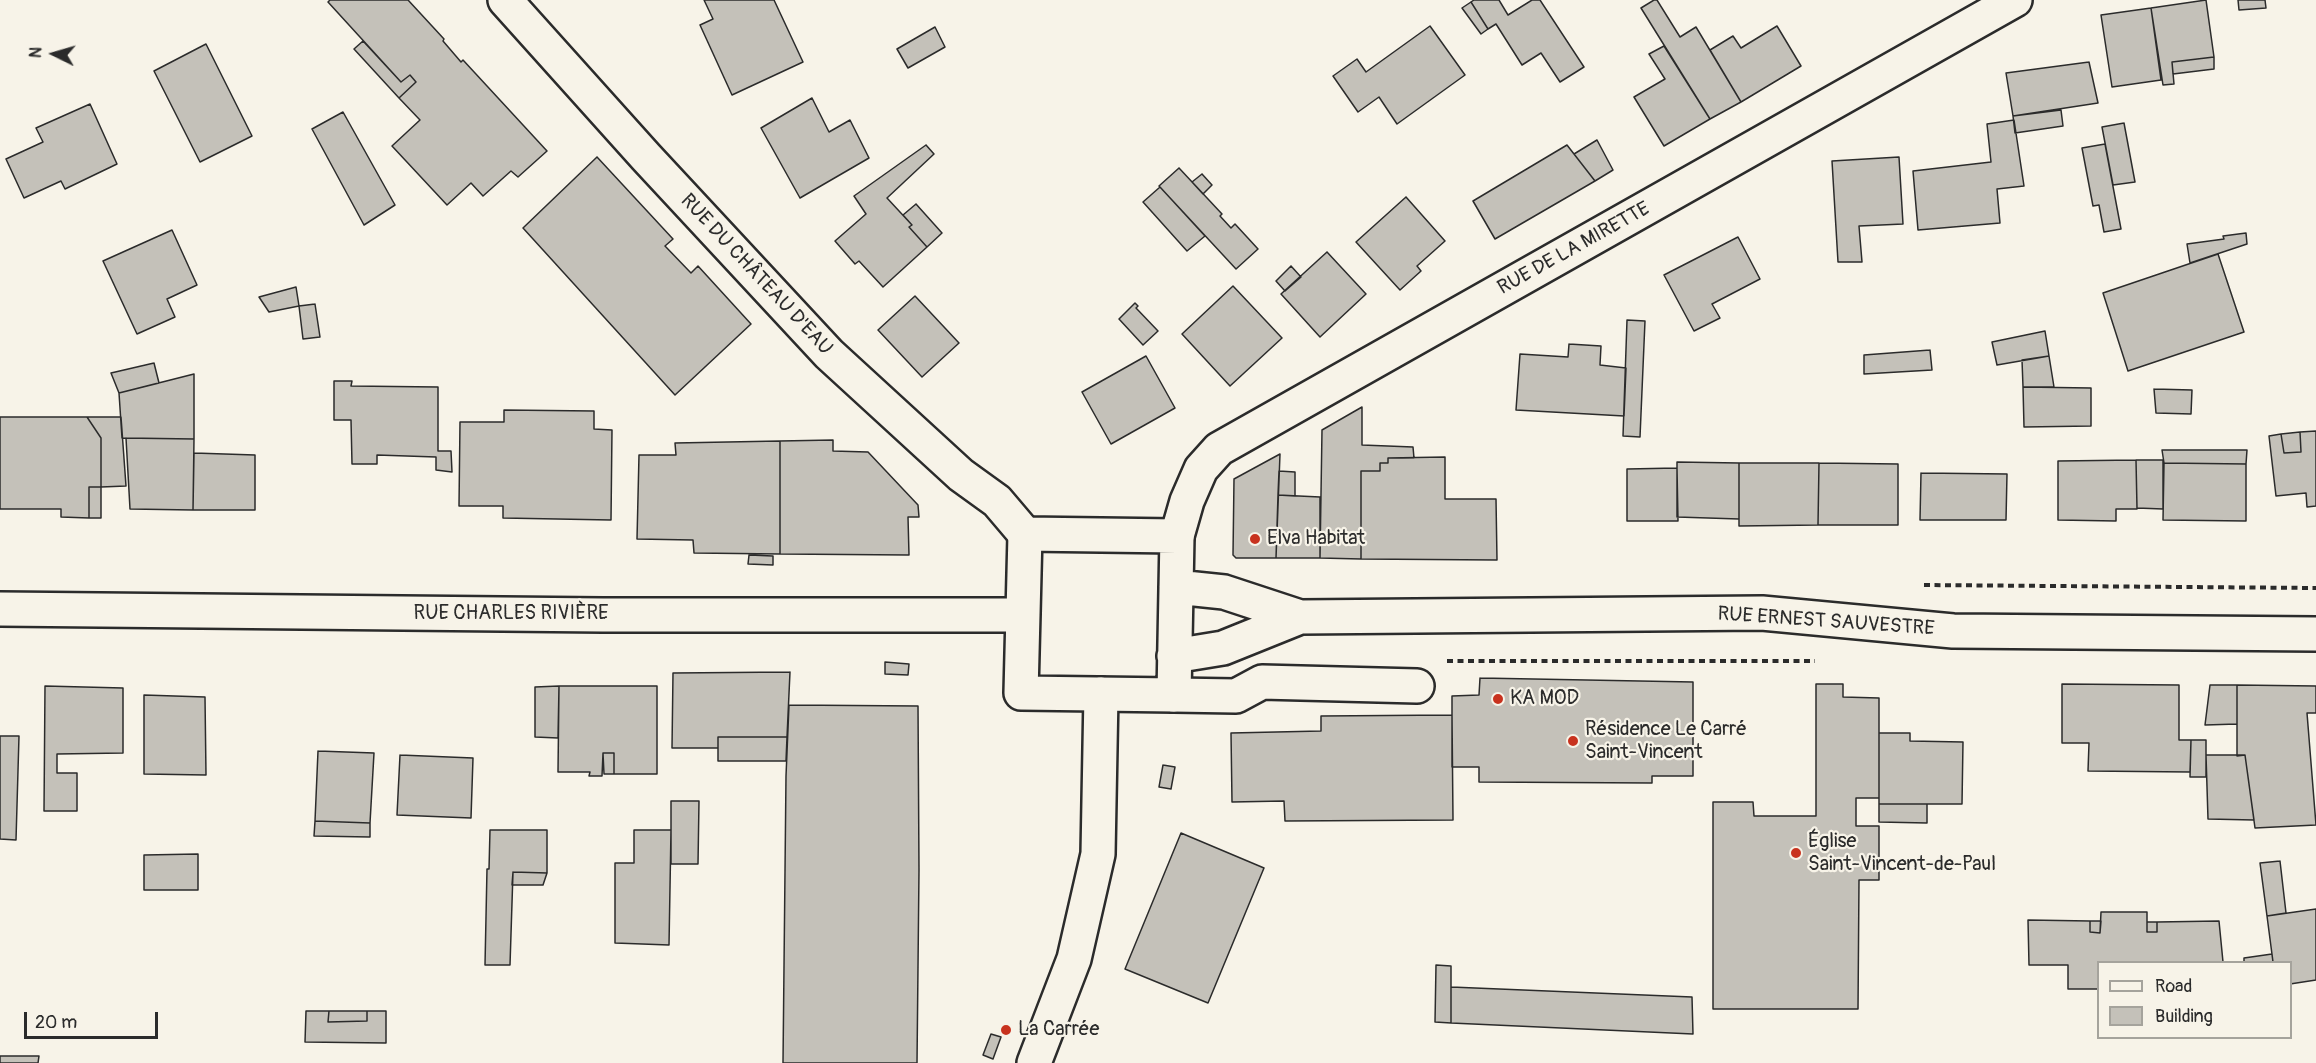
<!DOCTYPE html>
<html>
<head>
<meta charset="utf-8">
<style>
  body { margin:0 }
  #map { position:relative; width:2316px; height:1063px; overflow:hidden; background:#f7f3e8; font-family:Pangolin,sans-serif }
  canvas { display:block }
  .legend { position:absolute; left:2097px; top:961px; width:195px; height:78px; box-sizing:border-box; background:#f7f3e8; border:2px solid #a5a39c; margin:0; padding:8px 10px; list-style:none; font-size:18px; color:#2b2b2b }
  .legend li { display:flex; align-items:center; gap:12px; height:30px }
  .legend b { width:30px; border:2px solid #a5a39c }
  .north { position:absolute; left:24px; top:24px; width:60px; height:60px; -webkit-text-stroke:4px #f7f3e8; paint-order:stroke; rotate:275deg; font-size:16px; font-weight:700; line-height:24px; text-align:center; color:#2b2b2b }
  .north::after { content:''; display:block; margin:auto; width:21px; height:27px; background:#2b2b2b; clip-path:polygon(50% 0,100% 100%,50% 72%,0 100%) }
  .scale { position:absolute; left:24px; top:1012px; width:134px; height:27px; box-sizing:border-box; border:3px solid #2b2b2b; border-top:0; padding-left:8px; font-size:18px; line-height:21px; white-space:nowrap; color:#2b2b2b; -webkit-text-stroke:4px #f7f3e8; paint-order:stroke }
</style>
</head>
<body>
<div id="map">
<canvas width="2316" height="1063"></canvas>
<ul class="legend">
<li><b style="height:8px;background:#f7f3e8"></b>Road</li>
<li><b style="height:16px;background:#c4c1b9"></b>Building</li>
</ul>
<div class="north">N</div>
<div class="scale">20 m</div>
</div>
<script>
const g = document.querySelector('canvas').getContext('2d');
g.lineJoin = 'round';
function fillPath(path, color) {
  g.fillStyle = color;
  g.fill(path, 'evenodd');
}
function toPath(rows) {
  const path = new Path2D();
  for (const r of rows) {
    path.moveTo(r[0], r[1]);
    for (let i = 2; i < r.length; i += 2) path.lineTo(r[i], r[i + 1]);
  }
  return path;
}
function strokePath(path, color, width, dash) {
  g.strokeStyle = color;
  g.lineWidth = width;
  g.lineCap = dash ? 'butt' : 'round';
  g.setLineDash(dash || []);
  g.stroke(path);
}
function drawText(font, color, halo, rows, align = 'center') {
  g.font = font + ' Pangolin,sans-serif';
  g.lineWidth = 4.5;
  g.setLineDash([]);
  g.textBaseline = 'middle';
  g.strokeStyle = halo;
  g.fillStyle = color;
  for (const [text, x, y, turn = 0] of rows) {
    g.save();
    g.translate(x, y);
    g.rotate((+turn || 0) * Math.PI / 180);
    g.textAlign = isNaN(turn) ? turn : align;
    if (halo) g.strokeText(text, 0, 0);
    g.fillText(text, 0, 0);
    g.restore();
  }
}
const building = toPath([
  [330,0,408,0,444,39,443,41,461,62,463,60,547,151,518,177,511,171,483,196,471,183,447,205,392,146,420,120,399,98,416,82,410,75,401,82,328,2,330,0],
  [704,0,774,0,803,62,732,95,700,25,713,19,704,0],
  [1474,0,1499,0,1508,15,1532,0,1540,0,1584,67,1560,82,1541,53,1522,65,1496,24,1488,29,1471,2,1474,0],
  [1654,0,1657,0,1680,37,1696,27,1741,102,1710,119,1641,8,1654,0],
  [2206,0,2214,57,2172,62,2174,84,2163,85,2151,8,2206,0],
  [2238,0,2265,0,2266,8,2239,10,2238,0],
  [1471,2,1488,29,1481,34,1462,8,1471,2],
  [2151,8,2161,80,2112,87,2101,15,2151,8],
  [1430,26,1465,75,1397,124,1379,97,1358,112,1333,76,1357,59,1366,72,1430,26],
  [1777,26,1801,66,1741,102,1710,50,1733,36,1741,48,1777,26],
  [935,27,945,47,908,68,897,49,935,27],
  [363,41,401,82,410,75,416,82,399,98,354,49,363,41],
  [206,44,252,136,200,162,154,71,206,44],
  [1664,46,1710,119,1664,146,1634,97,1665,79,1649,54,1664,46],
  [2214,57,2214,69,2173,74,2172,62,2214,57],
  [2089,62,2098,103,2013,116,2006,73,2089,62],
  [812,98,829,132,850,120,869,158,800,198,761,128,812,98],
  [90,104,117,164,65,189,61,181,24,198,6,159,43,142,36,128,90,104],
  [2061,110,2063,126,2015,133,2013,116,2061,110],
  [343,112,395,205,364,225,312,129,343,112],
  [2014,120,2024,186,1997,189,2000,223,1918,230,1913,171,1991,162,1987,124,2014,120],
  [2124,123,2135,182,2113,185,2102,127,2124,123],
  [1597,140,1613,170,1595,181,1574,154,1597,140],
  [2105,144,2121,229,2104,232,2099,205,2093,206,2082,148,2105,144],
  [926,145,934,154,887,198,912,225,909,227,927,247,883,287,859,261,855,264,835,241,866,214,854,196,926,145],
  [1567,145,1595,181,1495,239,1473,201,1567,145],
  [597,157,673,239,665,246,691,273,698,266,751,324,675,395,523,228,597,157],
  [1899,157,1903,224,1859,226,1862,262,1838,262,1832,161,1899,157],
  [1179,168,1222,214,1220,216,1231,228,1235,224,1258,249,1236,269,1159,186,1179,168],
  [1202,174,1212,185,1203,194,1192,182,1202,174],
  [1160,187,1205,236,1187,251,1143,202,1160,187],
  [1406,197,1445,241,1417,266,1421,271,1400,290,1356,242,1406,197],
  [916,204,942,233,927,247,909,227,912,225,903,215,916,204],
  [172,230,197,285,167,299,175,317,137,334,103,261,172,230],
  [2246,233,2247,244,2190,263,2187,244,2224,239,2223,236,2246,233],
  [1738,237,1760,279,1712,304,1720,318,1694,331,1664,275,1738,237],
  [1327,252,1366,294,1320,337,1281,294,1327,252],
  [2218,254,2244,332,2128,371,2103,293,2218,254],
  [1291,266,1301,277,1285,291,1276,281,1291,266],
  [1233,286,1282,338,1230,386,1182,334,1233,286],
  [296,287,299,306,269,312,259,297,296,287],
  [915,296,959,343,922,377,878,330,915,296],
  [1135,303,1138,306,1136,308,1158,331,1143,345,1119,319,1135,303],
  [315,304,320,337,303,339,299,306,315,304],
  [1627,320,1645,321,1640,437,1623,436,1627,320],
  [2045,331,2049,356,1997,365,1992,342,2045,331],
  [1569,344,1601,346,1600,365,1626,368,1624,416,1516,410,1520,354,1568,357,1569,344],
  [1930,350,1932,370,1864,374,1864,355,1930,350],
  [1146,356,1175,408,1111,444,1082,392,1146,356],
  [2049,356,2054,387,2023,387,2022,360,2049,356],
  [154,363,159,383,119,393,111,373,154,363],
  [194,374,194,439,122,438,119,393,194,374],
  [334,381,352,381,351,386,438,387,438,451,451,451,452,472,436,470,436,457,377,455,377,464,352,464,351,420,334,420,334,381],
  [2023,387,2091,388,2091,426,2024,427,2023,387],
  [2154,389,2192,390,2191,414,2156,413,2154,389],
  [1362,407,1362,445,1413,447,1414,458,1388,458,1388,463,1380,463,1380,471,1361,471,1361,559,1320,558,1322,430,1362,407],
  [504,410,594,411,594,429,612,430,611,520,503,518,503,506,459,506,460,422,504,422,504,410],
  [0,417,87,417,101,438,101,487,89,487,89,518,61,517,61,509,0,509,0,417],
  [87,417,121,417,126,486,101,487,101,438,87,417],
  [2316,431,2316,506,2307,507,2306,493,2276,496,2269,436,2281,434,2284,453,2301,452,2300,432,2316,431],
  [2300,432,2301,452,2284,453,2281,434,2300,432],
  [126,438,194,439,193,510,130,509,126,438],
  [833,440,833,451,868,452,918,505,919,517,908,517,909,555,780,554,780,441,833,440],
  [780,441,780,554,694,553,693,540,637,539,639,455,676,455,675,443,780,441],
  [2162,450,2247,450,2246,464,2164,463,2162,450],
  [194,453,255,455,255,510,193,510,194,453],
  [1280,454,1276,558,1236,558,1233,555,1234,479,1280,454],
  [1445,457,1445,499,1496,499,1497,560,1361,559,1361,471,1380,471,1380,463,1388,463,1388,458,1445,457],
  [2136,460,2163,460,2163,509,2137,508,2136,460],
  [2136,460,2137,509,2116,509,2116,521,2058,520,2058,461,2136,460],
  [1677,462,1739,463,1739,519,1677,517,1677,462],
  [1739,463,1819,463,1818,525,1739,526,1739,463],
  [1819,463,1898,464,1898,525,1818,525,1819,463],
  [2164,463,2246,464,2246,521,2163,520,2164,463],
  [1677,468,1678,521,1627,521,1627,469,1677,468],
  [1279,471,1295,472,1295,496,1278,495,1279,471],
  [1921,473,2007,474,2006,520,1920,520,1921,473],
  [89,487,101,487,101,518,89,518,89,487],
  [1278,495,1320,497,1320,558,1276,558,1278,495],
  [749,555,773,556,773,565,748,564,749,555],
  [885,662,909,664,908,675,885,674,885,662],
  [790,672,787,737,718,737,718,748,672,748,673,673,790,672],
  [1480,678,1693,682,1693,776,1652,776,1652,783,1479,782,1479,767,1452,767,1452,696,1479,695,1480,678],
  [1816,684,1843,684,1843,697,1879,698,1879,798,1856,798,1856,826,1879,826,1879,880,1859,880,1858,1009,1713,1009,1713,802,1753,802,1754,816,1816,816,1816,684],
  [2062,684,2179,685,2179,740,2191,740,2190,772,2088,771,2089,743,2062,743,2062,684],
  [2210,685,2237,685,2237,724,2205,725,2210,685],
  [2237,685,2316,686,2316,713,2307,713,2316,825,2255,828,2245,755,2237,756,2237,685],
  [45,686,123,688,123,753,57,754,57,773,77,773,77,811,44,811,45,686],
  [559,686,558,738,535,737,535,687,559,686],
  [559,686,657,686,657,774,614,774,614,753,603,753,602,776,589,776,590,772,558,772,559,686],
  [144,695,205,697,206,775,144,774,144,695],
  [789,705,918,706,919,870,917,1063,783,1063,786,776,789,705],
  [1452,715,1453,820,1285,821,1284,801,1232,802,1231,733,1321,731,1321,716,1452,715],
  [1879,733,1910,733,1910,741,1963,742,1962,804,1879,804,1879,733],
  [0,736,19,736,16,840,0,839,0,736],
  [718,737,787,737,786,761,718,761,718,737],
  [2191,740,2206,740,2206,777,2190,777,2191,740],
  [318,751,374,753,370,823,315,821,318,751],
  [603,753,614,753,614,774,604,774,603,753],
  [400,755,473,758,471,818,397,815,400,755],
  [2206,755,2245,755,2254,820,2208,819,2206,755],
  [1163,765,1175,767,1171,789,1159,787,1163,765],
  [671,801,699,801,698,864,671,864,671,801],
  [1879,804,1927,804,1927,823,1879,822,1879,804],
  [315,821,370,823,370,837,314,836,315,821],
  [490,830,547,830,547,873,513,872,510,965,485,965,487,869,489,869,490,830],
  [634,830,671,830,669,945,615,943,615,863,634,863,634,830],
  [1181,833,1264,868,1208,1003,1125,969,1181,833],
  [198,854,198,890,144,890,144,855,198,854],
  [2280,861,2286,913,2267,916,2260,863,2280,861],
  [513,872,547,873,543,885,512,885,513,872],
  [2316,909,2316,980,2290,984,2290,962,2273,962,2267,916,2316,909],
  [2101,912,2147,912,2147,932,2157,932,2157,922,2219,921,2223,962,2098,962,2098,989,2068,989,2068,965,2029,965,2028,920,2090,921,2090,932,2100,933,2101,912],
  [2090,921,2101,921,2100,933,2090,932,2090,921],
  [2147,922,2157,922,2157,932,2147,932,2147,922],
  [2272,954,2273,962,2244,962,2244,958,2272,954],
  [1436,965,1451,966,1451,1023,1435,1022,1436,965],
  [1451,987,1692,997,1693,1034,1451,1023,1451,987],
  [306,1011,329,1011,328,1022,367,1021,367,1011,386,1011,386,1043,305,1042,306,1011],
  [329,1011,367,1011,367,1021,328,1022,329,1011],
  [991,1034,1001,1037,993,1059,983,1055,991,1034],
  [0,1056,39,1056,38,1063,0,1063,0,1056]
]);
fillPath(building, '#c4c1b9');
strokePath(building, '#2b2b2b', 1.5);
const minor = toPath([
  [505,0,646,157,829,354,961,475,997,501,1025,534],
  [1177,536,1187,501,1201,469,1219,449,2015,0],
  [1174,695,1236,696,1262,682,1417,686],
  [1034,1063,1074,959,1098,854,1101,694]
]);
const major = toPath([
  [1025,534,1177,536,1174,695,1021,693,1025,534],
  [1176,587,1224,592,1300,617,1762,613,1953,631,2316,634],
  [0,609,603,615,1023,615],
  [1174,656,1223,648,1300,617]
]);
strokePath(minor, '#2b2b2b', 38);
strokePath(major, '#2b2b2b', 38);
strokePath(toPath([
  [1924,585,2316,588],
  [1447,661,1815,661]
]), '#2b2b2b', 4, [6, 4.5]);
strokePath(minor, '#f7f3e8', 33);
strokePath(major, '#f7f3e8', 33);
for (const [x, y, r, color] of [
  [1255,539,6,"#c8321e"],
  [1498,699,6,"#c8321e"],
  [1573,741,6,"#c8321e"],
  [1796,853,6,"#c8321e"],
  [1006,1030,6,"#c8321e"]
]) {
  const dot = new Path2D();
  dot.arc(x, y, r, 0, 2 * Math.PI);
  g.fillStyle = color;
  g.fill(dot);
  strokePath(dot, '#f7f3e8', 2);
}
drawText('20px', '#2b2b2b', '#f7f3e8', [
  ["RUE DE LA MIRETTE",1574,249,-29],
  ["RUE DU CHÂTEAU D'EAU",756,275,47],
  ["RUE CHARLES RIVIÈRE",511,614],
  ["RUE ERNEST SAUVESTRE",1826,622,4]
]);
drawText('20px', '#2b2b2b', '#f7f3e8', [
  ["Elva Habitat",1267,539],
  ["KA MOD",1510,699],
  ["Résidence Le Carré",1585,730],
  ["Saint-Vincent",1585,753],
  ["Église",1808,842],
  ["Saint-Vincent-de-Paul",1808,865],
  ["La Carrée",1018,1030]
], 'left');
</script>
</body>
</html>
